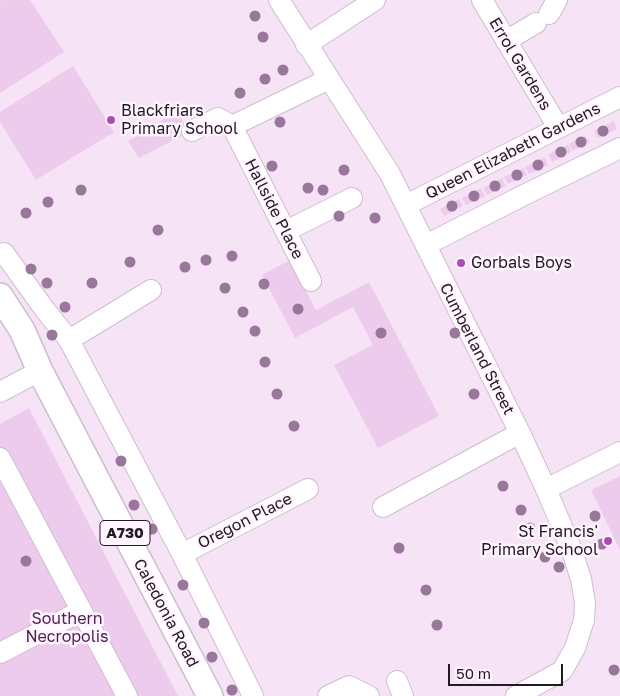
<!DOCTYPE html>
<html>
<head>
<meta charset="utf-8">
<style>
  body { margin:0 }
  #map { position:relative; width:620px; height:696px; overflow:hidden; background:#f6e4f6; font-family:"Golos Text",sans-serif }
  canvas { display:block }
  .scale { position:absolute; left:448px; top:664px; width:115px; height:22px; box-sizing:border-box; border:2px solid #201a21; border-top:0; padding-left:6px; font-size:15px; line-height:18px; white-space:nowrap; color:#201a21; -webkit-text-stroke:4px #fff4ff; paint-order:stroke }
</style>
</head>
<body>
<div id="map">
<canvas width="620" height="696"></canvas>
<div class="scale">50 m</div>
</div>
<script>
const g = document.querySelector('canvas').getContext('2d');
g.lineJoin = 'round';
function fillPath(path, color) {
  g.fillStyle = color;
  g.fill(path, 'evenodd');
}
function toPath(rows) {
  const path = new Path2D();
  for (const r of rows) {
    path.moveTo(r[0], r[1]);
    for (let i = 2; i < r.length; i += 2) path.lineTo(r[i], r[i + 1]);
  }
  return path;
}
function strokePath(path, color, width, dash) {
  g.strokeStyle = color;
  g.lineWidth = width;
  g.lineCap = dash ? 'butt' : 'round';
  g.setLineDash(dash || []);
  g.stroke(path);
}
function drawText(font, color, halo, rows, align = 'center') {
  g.font = font + ' "Golos Text",sans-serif';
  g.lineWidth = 5;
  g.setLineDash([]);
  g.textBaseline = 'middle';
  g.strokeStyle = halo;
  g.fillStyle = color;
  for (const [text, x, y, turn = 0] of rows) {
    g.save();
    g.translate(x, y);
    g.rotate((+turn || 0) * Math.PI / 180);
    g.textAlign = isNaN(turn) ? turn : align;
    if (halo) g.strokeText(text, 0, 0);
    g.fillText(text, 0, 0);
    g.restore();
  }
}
fillPath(toPath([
  [2,0,30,0,64,52,0,93,0,1],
  [73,66,114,132,36,180,0,122,0,112],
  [177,111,189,132,139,158,128,141],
  [614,121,617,129,598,138,594,131],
  [585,136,590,142,572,151,569,144],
  [568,145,571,152,552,162,548,154],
  [545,157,548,165,529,174,525,167],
  [524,168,527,175,508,184,504,177],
  [502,178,506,186,487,195,483,188],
  [481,188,485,196,466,205,462,198],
  [459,199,463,206,444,216,440,209],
  [290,260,316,310,369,282,439,416,378,448,334,365,373,345,353,307,295,338,262,275],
  [29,408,178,696,0,696,0,424],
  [620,476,620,550,591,490]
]), '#eccbed');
const minor = toPath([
  [279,0,390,174,520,433,546,489,571,548,581,579,585,603,584,620,575,648,562,671,516,696],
  [482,0,558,127],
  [549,14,557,0],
  [506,41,536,23],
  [306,45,375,0],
  [192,131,218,118,232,126],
  [406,205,620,97],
  [286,231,352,198],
  [426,245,520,197,620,148],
  [4,253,45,310,69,340,182,554,253,696],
  [311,281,232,126,329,79],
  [69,340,151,290],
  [0,392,40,371],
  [0,458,127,696],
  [546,489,620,452],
  [383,507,520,433],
  [182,554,308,489],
  [0,653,81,611],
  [397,681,403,696],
  [328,696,349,686,369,696]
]);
const major = toPath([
  [0,296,22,330,40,371,210,696]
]);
strokePath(minor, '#cebdcf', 22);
strokePath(major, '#cebdcf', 28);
strokePath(minor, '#fff', 20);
strokePath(major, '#fff', 25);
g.fillStyle = '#98779a';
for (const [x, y] of [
  [255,16],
  [263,37],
  [283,70],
  [265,79],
  [240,93],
  [280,122],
  [603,131],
  [581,142],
  [561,152],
  [538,165],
  [272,166],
  [344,170],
  [517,175],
  [495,186],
  [308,188],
  [81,190],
  [323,190],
  [474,196],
  [48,202],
  [452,206],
  [26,213],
  [339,216],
  [375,218],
  [158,230],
  [232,256],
  [206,260],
  [130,262],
  [185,267],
  [31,269],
  [47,283],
  [92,283],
  [264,284],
  [225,288],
  [65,307],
  [298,309],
  [243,312],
  [255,331],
  [381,333],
  [455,333],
  [52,335],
  [265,362],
  [277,394],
  [474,394],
  [294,426],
  [121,461],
  [503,486],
  [134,505],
  [521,510],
  [595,516],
  [530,528],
  [152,529],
  [602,544],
  [399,548],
  [545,557],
  [26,561],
  [559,567],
  [183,585],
  [426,590],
  [204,623],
  [437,625],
  [212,657],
  [614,670],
  [232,690]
]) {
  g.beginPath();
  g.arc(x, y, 5.5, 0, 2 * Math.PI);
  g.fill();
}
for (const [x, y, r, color] of [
  [111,120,5,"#ad4bb2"],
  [461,263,5,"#ad4bb2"],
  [608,541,5,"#ad4bb2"]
]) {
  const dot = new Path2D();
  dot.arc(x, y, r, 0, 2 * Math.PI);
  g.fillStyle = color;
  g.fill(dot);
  strokePath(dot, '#fff4ff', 2);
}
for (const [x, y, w] of [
  [125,533,50]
]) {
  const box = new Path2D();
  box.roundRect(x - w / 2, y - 12.5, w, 25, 4);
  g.fillStyle = '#fff4ff';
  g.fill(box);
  strokePath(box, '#201a21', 1);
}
drawText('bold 15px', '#201a21', null, [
  ["A730",125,533]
]);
drawText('16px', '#201a21', '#fff4ff', [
  ["Errol Gardens",520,64,59],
  ["Queen Elizabeth Gardens",513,151,-27],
  ["Hallside Place",274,209,63],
  ["Cumberland Street",477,349,63],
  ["Oregon Place",245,521,-27],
  ["Caledonia Road",166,613,62]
]);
drawText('16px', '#201a21', '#fff4ff', [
  ["Blackfriars",121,111],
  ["Primary School",121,129],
  ["Gorbals Boys",471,263],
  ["St Francis'",598,532,"right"],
  ["Primary School",598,550,"right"]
], 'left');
drawText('16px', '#4c1e4f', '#fff4ff', [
  ["Southern",67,619],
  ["Necropolis",67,637]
]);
</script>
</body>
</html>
